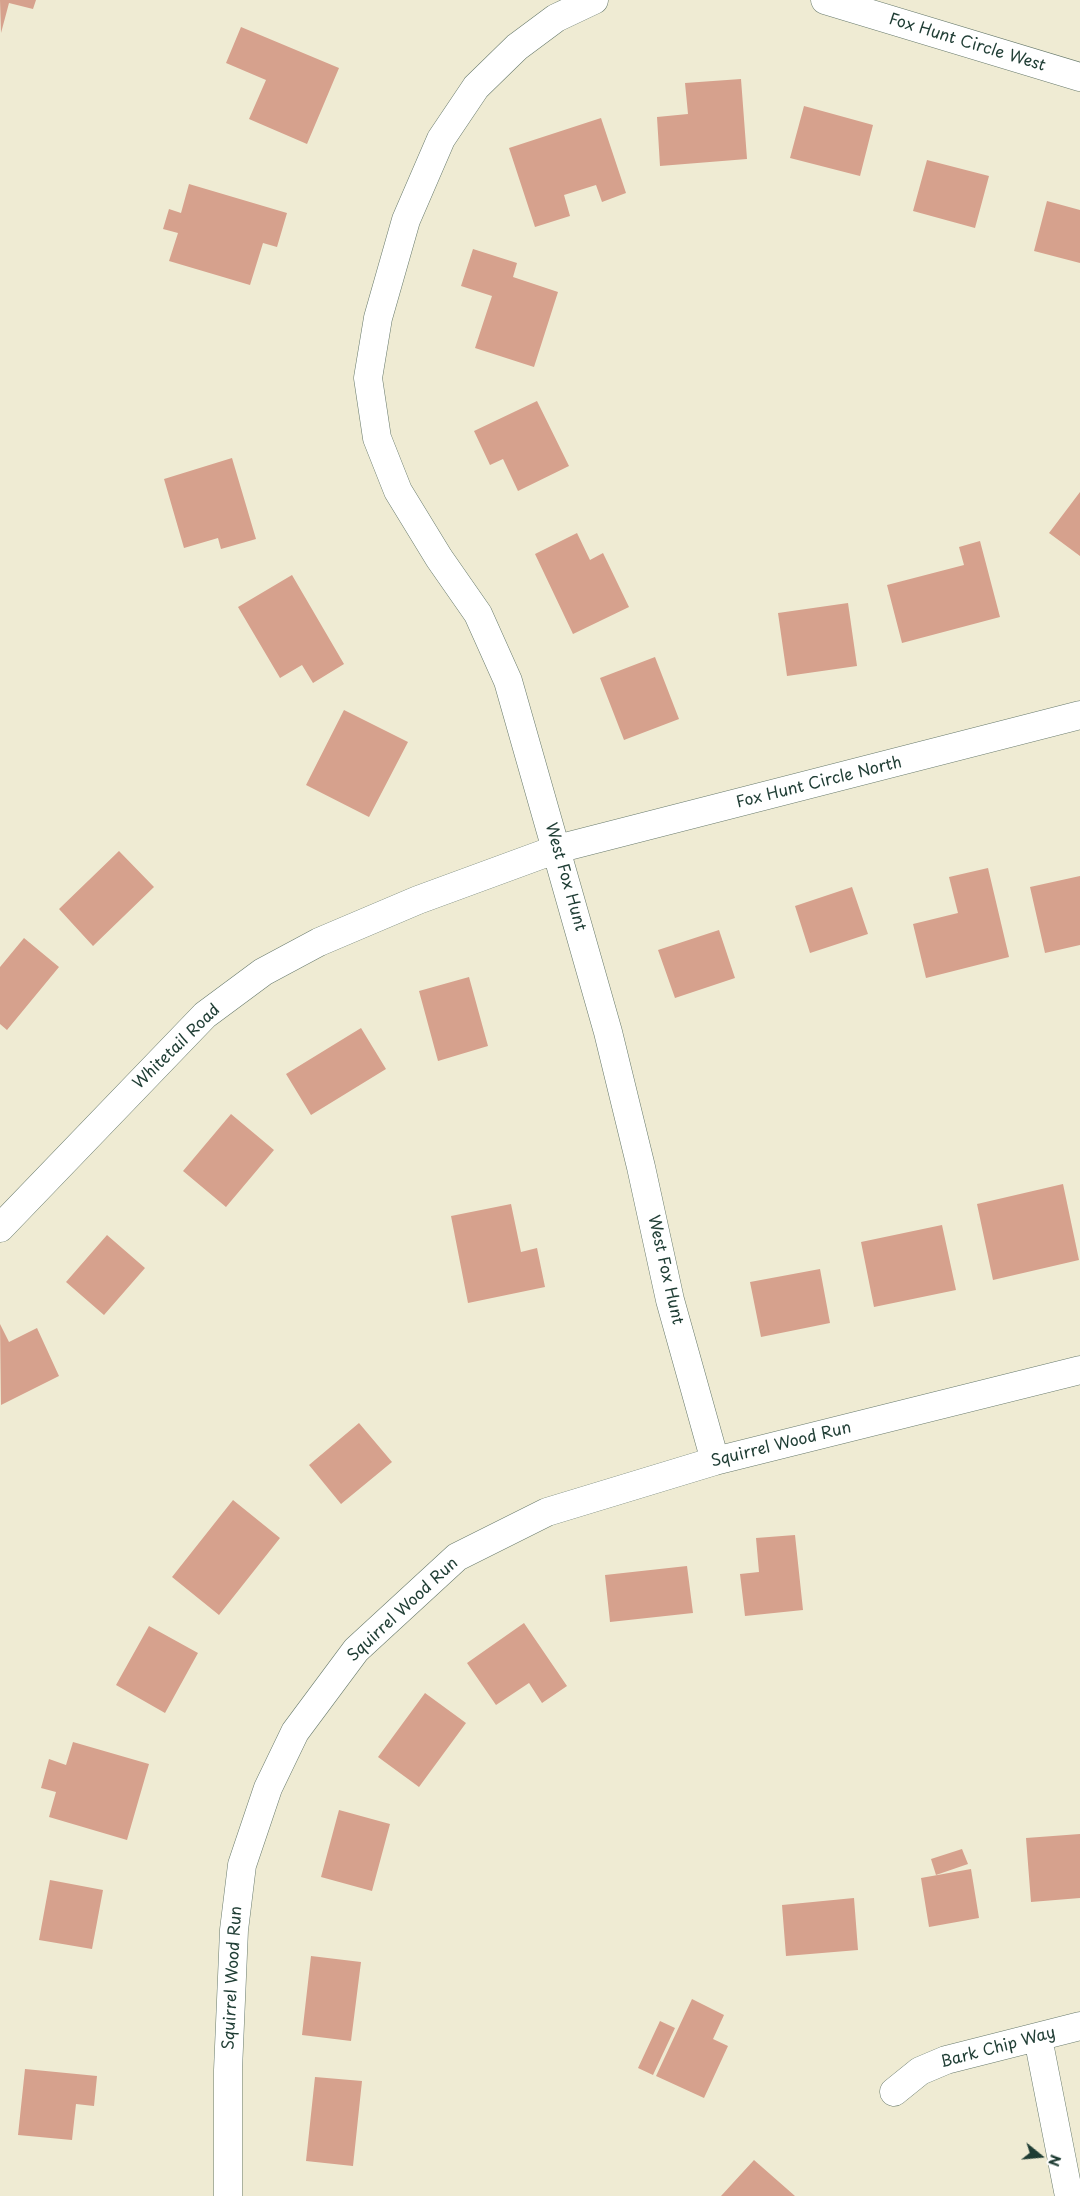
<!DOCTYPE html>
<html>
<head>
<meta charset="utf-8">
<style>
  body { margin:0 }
  #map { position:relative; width:1080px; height:2196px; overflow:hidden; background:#efebd3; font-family:"Playpen Sans",sans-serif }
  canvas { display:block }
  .north { position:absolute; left:1015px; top:2131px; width:50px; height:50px; -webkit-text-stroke:4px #fff; paint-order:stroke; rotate:107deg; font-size:14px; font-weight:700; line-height:20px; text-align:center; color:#1f3d34 }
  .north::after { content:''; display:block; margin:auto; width:18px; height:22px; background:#1f3d34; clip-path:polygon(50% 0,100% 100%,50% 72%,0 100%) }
</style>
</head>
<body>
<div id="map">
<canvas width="1080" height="2196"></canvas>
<div class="north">N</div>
</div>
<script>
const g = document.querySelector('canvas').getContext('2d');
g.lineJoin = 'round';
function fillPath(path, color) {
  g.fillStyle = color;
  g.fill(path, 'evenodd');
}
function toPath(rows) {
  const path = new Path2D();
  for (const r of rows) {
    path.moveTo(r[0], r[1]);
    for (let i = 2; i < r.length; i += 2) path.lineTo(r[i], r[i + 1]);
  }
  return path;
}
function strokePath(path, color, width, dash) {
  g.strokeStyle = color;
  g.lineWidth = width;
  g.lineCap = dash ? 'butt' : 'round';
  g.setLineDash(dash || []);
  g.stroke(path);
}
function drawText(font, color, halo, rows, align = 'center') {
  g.font = font + ' "Playpen Sans",sans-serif';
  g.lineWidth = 4;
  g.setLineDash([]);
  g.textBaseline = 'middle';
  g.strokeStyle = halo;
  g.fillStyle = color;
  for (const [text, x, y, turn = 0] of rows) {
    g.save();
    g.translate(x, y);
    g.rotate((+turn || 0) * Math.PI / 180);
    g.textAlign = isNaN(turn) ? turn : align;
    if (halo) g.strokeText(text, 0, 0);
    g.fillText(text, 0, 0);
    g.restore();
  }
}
fillPath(toPath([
  [0,0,36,0,33,9,9,3,1,33],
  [241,27,339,68,307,144,249,119,266,80,226,63],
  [741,79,747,159,660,166,657,117,688,114,685,83],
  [804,106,873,125,860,176,790,158],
  [601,118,626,193,602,202,596,185,564,195,570,216,535,227,509,148],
  [927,160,989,176,975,228,913,211],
  [189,184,287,213,277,247,263,243,250,285,169,261,178,233,163,229,169,209,181,213],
  [1047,201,1080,210,1080,263,1034,251],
  [473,249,517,263,513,277,558,292,534,367,475,348,492,296,461,286],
  [537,401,569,466,518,491,503,459,490,465,474,431],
  [232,458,256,539,221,549,218,538,184,548,164,479],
  [1080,492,1080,556,1049,533],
  [577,533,590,560,603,553,629,607,573,634,535,554],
  [980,541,1000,617,902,643,887,585,964,565,959,547],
  [292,575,344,664,313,683,302,665,280,678,238,607],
  [848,603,857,666,787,676,778,613],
  [655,657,679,719,624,740,600,678],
  [344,710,408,742,369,817,306,785],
  [119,851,154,887,93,946,59,909],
  [988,868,1009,957,926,978,913,924,958,913,949,877],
  [1080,876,1080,945,1045,953,1030,887],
  [852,887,868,934,810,953,795,906],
  [719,930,735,978,675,998,658,950],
  [24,938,59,967,7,1030,0,1024,0,967],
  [469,977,488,1046,438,1061,419,991],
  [361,1028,386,1069,311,1115,286,1074],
  [231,1114,274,1150,226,1207,183,1171],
  [1063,1184,1079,1260,993,1280,977,1204],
  [511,1204,521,1252,537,1248,545,1287,468,1303,451,1216],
  [942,1225,956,1290,874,1307,861,1242],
  [107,1235,145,1268,104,1315,66,1282],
  [820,1269,830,1323,761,1337,750,1282],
  [0,1324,9,1342,37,1328,59,1376,1,1405],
  [359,1423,392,1462,341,1504,309,1465],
  [233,1500,280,1538,219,1615,172,1577],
  [795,1535,803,1610,745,1616,740,1574,759,1572,756,1538],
  [687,1566,693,1613,610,1622,605,1575],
  [524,1623,567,1686,542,1703,529,1683,496,1705,467,1663],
  [149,1626,198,1653,165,1713,116,1685],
  [425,1693,466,1723,419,1787,378,1757],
  [73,1742,149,1764,127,1840,49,1817,56,1792,41,1788,49,1759,66,1765],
  [339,1810,390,1824,372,1891,321,1877],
  [1080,1834,1080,1898,1031,1902,1026,1838],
  [962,1849,968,1864,936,1875,931,1859],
  [971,1869,979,1918,929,1927,921,1878],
  [50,1880,103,1890,92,1949,39,1940],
  [854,1898,858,1950,786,1956,782,1905],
  [311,1956,361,1962,351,2041,302,2035],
  [692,1999,724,2015,713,2039,728,2046,704,2098,656,2076],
  [660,2021,675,2028,653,2075,638,2068],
  [25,2069,97,2076,94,2106,76,2104,72,2140,18,2135],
  [315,2077,362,2081,353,2166,306,2161],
  [754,2160,795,2196,721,2196]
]), '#d6a18d');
const minor = toPath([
  [594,0,556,18,517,47,476,87,441,139,406,220,378,318,368,378,377,438,398,491,439,558,478,614,508,681,608,1032,641,1167,670,1300,715,1461],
  [825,0,1080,77],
  [0,1228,205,1015,263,972,319,942,418,900,557,849,1080,715],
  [1038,2038,1069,2196],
  [894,2092,920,2071,946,2060,1080,2026],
  [228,2196,228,2070,234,1930,242,1865,268,1788,295,1732,356,1650,457,1557,547,1512,715,1461,1080,1370]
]);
strokePath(minor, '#687a6c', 29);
strokePath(minor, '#fff', 28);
drawText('16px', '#1f3d34', '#fff', [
  ["Fox Hunt Circle West",967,43,17],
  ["Fox Hunt Circle North",819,783,-14],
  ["West Fox Hunt",565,877,74],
  ["Whitetail Road",177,1047,-44],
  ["West Fox Hunt",665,1270,77],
  ["Squirrel Wood Run",781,1445,-14],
  ["Squirrel Wood Run",403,1610,-43],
  ["Squirrel Wood Run",233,1978,-87],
  ["Bark Chip Way",998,2048,-15]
]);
</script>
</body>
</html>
